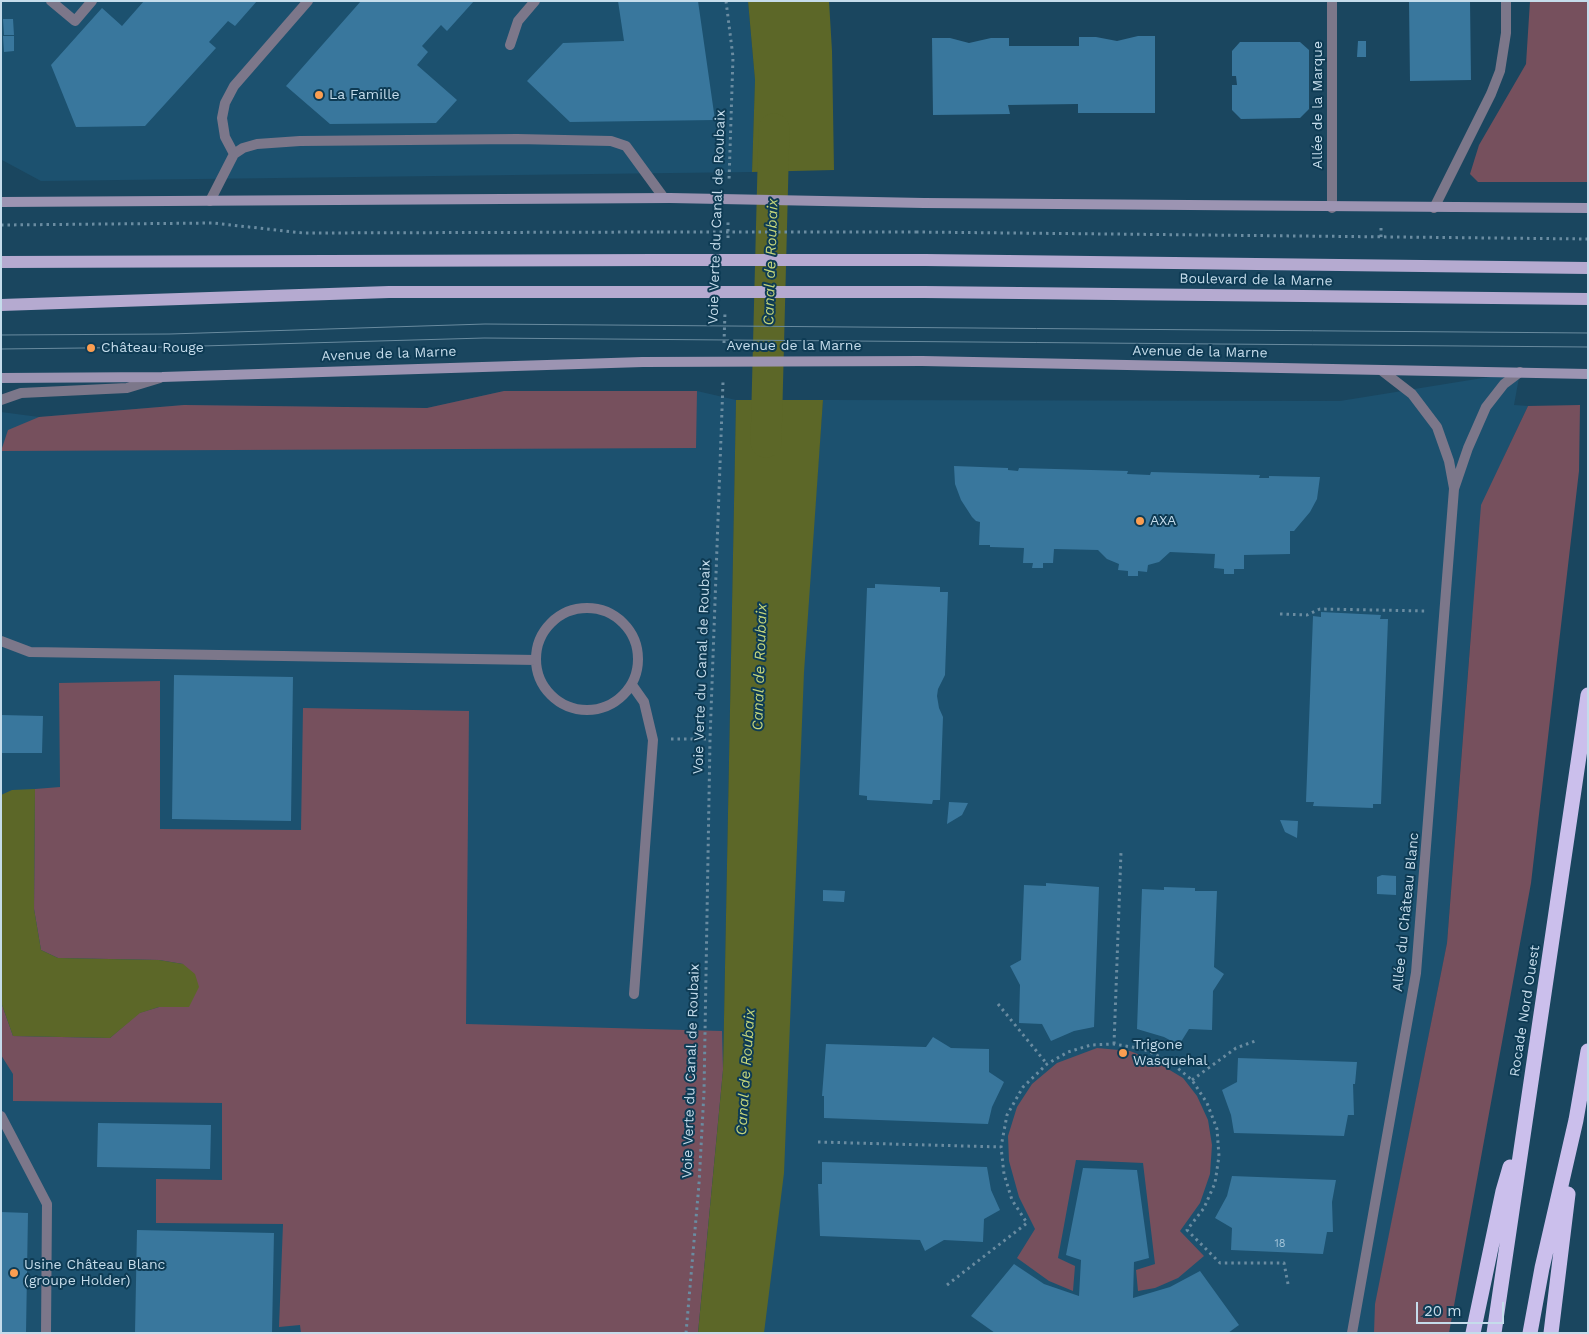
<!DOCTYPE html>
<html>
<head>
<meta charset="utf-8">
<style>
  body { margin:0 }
  #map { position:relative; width:1589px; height:1334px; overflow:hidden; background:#1a465f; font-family:"Work Sans",sans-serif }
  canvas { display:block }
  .frame { position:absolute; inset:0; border:2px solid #c5dceb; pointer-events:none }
  .scale { position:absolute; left:1416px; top:1302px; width:88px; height:22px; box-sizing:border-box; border:2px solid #c5dceb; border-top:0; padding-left:6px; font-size:15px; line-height:18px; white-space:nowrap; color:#c5dceb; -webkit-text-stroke:4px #0e3b54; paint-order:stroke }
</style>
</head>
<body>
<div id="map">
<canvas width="1589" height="1334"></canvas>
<div class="frame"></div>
<div class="scale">20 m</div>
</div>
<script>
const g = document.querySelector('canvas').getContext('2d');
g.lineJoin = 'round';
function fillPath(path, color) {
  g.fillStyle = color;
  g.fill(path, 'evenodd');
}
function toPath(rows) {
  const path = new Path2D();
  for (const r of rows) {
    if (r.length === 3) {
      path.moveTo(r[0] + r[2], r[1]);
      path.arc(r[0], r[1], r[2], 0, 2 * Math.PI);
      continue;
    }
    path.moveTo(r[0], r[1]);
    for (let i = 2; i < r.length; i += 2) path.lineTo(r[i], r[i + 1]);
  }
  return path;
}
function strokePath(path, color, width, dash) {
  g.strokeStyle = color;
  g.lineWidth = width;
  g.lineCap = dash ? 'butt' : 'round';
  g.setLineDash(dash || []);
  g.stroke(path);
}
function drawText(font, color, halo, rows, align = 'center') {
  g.font = font + ' "Work Sans",sans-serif';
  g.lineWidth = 4;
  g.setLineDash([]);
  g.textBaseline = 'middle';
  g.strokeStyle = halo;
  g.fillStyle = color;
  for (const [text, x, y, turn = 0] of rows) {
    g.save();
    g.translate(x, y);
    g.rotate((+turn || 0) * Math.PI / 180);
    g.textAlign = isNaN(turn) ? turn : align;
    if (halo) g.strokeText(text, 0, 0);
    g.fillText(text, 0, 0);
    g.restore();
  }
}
fillPath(toPath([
  [1,1,748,1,755,80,752,172,41,181,2,160],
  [1520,372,1514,405,1528,406,1504,457,1472,620,1447,943,1382,1272,1375,1333,752,1333,823,400,1340,401],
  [504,391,697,391,736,400,723,1070,698,1333,1,1333,1,412,39,417,184,405,427,408]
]), '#1c516f');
fillPath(toPath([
  [1530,1,1588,1,1588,182,1478,182,1470,174,1479,145,1526,64],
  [504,391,697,391,696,448,1,451,8,430,39,417,184,405,427,408],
  [1580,405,1579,471,1531,883,1449,1333,1374,1333,1375,1304,1447,943,1481,505,1528,406],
  [160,681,160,829,301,830,303,708,469,711,466,1024,722,1031,723,1070,698,1333,301,1333,300,1325,279,1327,283,1224,156,1223,156,1179,222,1180,222,1103,13,1101,13,1074,1,1055,1,1002,13,1036,110,1038,139,1013,159,1007,189,1007,183,964,159,960,58,958,41,950,34,909,35,789,60,787,59,683],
  [1097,1048,1130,1051,1153,1060,1183,1078,1197,1096,1208,1120,1212,1145,1210,1174,1200,1203,1180,1231,1204,1256,1178,1278,1155,1288,1138,1291,1136,1270,1155,1264,1143,1163,1076,1160,1058,1258,1075,1266,1073,1291,1049,1281,1017,1258,1035,1229,1019,1197,1009,1161,1008,1136,1017,1107,1032,1084,1057,1063]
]), '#76505d');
fillPath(toPath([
  [748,1,829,1,832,51,834,170,752,172,755,80],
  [736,400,823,400,804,672,784,1173,764,1333,698,1333,723,1070],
  [35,789,34,909,41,950,58,958,159,960,183,964,195,974,199,987,189,1007,159,1007,140,1013,110,1038,13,1036,1,1002,1,795,12,790]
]), '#5c6728');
strokePath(toPath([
  [766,442,774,129]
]), '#5c6728', 31);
fillPath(toPath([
  [144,1,257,1,235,26,228,21,209,42,216,48,145,126,76,127,51,65,102,8,122,26],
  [361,1,474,1,447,31,441,25,422,46,428,52,417,65,457,100,436,123,330,124,286,86],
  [618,1,698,1,715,120,570,122,527,81,563,43,624,41],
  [1409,1,1470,1,1471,80,1410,81],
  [3,19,13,19,14,35,4,35],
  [3,36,14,36,14,51,4,52],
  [1138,36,1155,36,1155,113,1078,113,1078,104,1008,105,1010,114,933,115,932,38,950,38,969,43,991,38,1009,38,1009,46,1079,46,1079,37,1096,37,1117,41],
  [1358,41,1366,41,1366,57,1357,57],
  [1240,42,1300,42,1309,50,1309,109,1300,118,1241,119,1232,110,1232,85,1237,85,1236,76,1232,76,1232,51],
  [954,466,1008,468,1008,470,1018,471,1019,468,1128,471,1127,474,1150,475,1151,472,1260,475,1259,478,1269,478,1269,476,1320,477,1317,499,1310,512,1294,531,1290,531,1290,554,1244,555,1244,569,1234,569,1234,574,1224,574,1224,569,1214,568,1215,554,1170,552,1159,562,1148,565,1147,572,1138,571,1138,576,1128,576,1128,571,1118,570,1119,564,1107,559,1098,550,1054,549,1053,563,1043,563,1043,568,1032,568,1033,563,1023,563,1024,548,990,547,990,545,979,545,980,522,976,521,972,517,961,500,955,484],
  [875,584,940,587,940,592,948,592,945,675,938,689,937,696,939,708,943,717,940,800,933,800,932,804,867,800,867,796,859,795,867,588,875,588],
  [1321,612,1381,615,1380,619,1388,619,1381,804,1373,804,1373,808,1313,806,1314,802,1306,802,1313,616,1321,617],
  [174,675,293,677,291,821,172,819],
  [1,715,43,716,42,753,1,753],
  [949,802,968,803,962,815,947,824],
  [1280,820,1298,821,1297,838,1285,832],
  [1382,875,1396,876,1396,895,1377,894,1377,877],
  [1046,883,1099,887,1094,1027,1074,1031,1051,1041,1042,1024,1019,1023,1020,985,1010,966,1021,960,1024,885,1046,886],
  [1164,887,1195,888,1195,891,1217,891,1214,967,1224,974,1213,991,1212,1030,1189,1029,1179,1045,1164,1037,1137,1029,1142,889,1164,890],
  [823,890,845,891,844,902,823,901],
  [933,1037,951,1048,989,1049,989,1072,1004,1082,992,1107,988,1124,824,1118,824,1096,822,1096,826,1044,926,1047],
  [1238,1058,1357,1062,1355,1084,1353,1084,1354,1115,1348,1115,1344,1136,1234,1133,1231,1115,1222,1090,1237,1082],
  [98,1123,211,1125,210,1169,97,1167],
  [822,1162,987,1167,991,1190,1000,1210,984,1219,983,1242,944,1240,925,1251,920,1240,820,1236,818,1184,822,1184],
  [1083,1168,1137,1170,1149,1258,1134,1262,1133,1298,1170,1287,1200,1271,1239,1325,1228,1333,995,1333,971,1316,1014,1264,1044,1284,1079,1296,1081,1260,1066,1255],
  [1232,1176,1336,1180,1332,1202,1333,1232,1327,1232,1323,1254,1231,1250,1232,1228,1215,1218,1227,1196],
  [1,1212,28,1213,26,1333,1,1333],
  [137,1230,274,1233,272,1333,135,1333]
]), '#39779d');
strokePath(toPath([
  [726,1,733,57,729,181],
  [1,225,213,223,303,233,661,232],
  [916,232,1588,239],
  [1381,237,1381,225],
  [728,238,728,219],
  [724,343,725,312],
  [1280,614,1307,615,1320,609,1425,611],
  [671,739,710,739],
  [998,1004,1047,1064],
  [1114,1044,1121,852],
  [1192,1080,1236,1048,1258,1040],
  [818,1142,1001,1147],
  [947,1285,1027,1223,1012,1200,1004,1174,1001,1147,1007,1115,1023,1087,1047,1064,1068,1052,1091,1045,1114,1044,1143,1049,1169,1061,1192,1080,1207,1103,1217,1129,1219,1156,1215,1183,1204,1208,1187,1230,1220,1263,1284,1263,1288,1284],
  [686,1333,699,1184,704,1092,710,739,723,382]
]), '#6a8ca1', 3, [2.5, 4]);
strokePath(toPath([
  [51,1,75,21,92,1],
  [1332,1,1332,208],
  [510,45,518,21,535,1],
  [234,154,225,137,222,118,225,103,234,86,308,1],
  [210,201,234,154,243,148,257,144,300,141,517,139,611,141,626,146,664,198],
  [1434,208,1491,94,1500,71,1506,33,1506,1],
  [1,400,21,393,127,388,160,378],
  [587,659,51],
  [1,641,30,652,536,660],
  [632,685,644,702,653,740,634,994],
  [1,1116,47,1204,46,1333]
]), '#7c778a', 10);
strokePath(toPath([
  [1381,370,1412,394,1437,427,1449,461,1454,488],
  [1352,1333,1416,973,1454,489,1468,448,1486,407,1504,384,1520,372]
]), '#7c778a', 10);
strokePath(toPath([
  [1,202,670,198],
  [924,203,1588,208],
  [922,361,1588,374],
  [1,378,162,377,643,362]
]), '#9c94b2', 10);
strokePath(toPath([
  [925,260,1588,268],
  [1,262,657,260],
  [924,292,1588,299],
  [1,305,389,292,655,292]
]), '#b5aad0', 12);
strokePath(toPath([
  [1473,1333,1503,1191,1510,1167],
  [1494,1333,1588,695],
  [1530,1333,1542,1268,1576,1120,1588,1051],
  [1551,1333,1568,1194]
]), '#cbbfec', 15);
strokePath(toPath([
  [1,335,170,334,485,324,1588,333],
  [1,349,166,347,484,338,1588,347]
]), '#698b9f', 1);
strokePath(toPath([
  [661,232,916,232]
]), '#6a8ca1', 3, [2.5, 4]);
strokePath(toPath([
  [670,198,924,203],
  [643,362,922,361]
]), '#9c94b2', 10);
strokePath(toPath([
  [657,260,925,260],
  [655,292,924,292]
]), '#b5aad0', 12);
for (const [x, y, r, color] of [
  [319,95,5,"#fb9e51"],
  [91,348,5,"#fb9e51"],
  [1140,521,5,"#fb9e51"],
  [1123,1053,5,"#fb9e51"],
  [14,1273,5,"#fb9e51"]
]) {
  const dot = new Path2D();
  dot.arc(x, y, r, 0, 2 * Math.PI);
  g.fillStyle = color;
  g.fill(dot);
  strokePath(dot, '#0e3b54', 2);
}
drawText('11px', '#a2c3d8', null, [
  ["18",1280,1244]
]);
drawText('14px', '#c5dceb', '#0e3b54', [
  ["La Famille",329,95],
  ["Château Rouge",101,348],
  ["AXA",1150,521],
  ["Trigone",1133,1045],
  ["Wasquehal",1133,1061],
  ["Usine Château Blanc",24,1265],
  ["(groupe Holder)",24,1281]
], 'left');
drawText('14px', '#c5dceb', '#0e3b54', [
  ["Allée de la Marque",1318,105,-90],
  ["Voie Verte du Canal de Roubaix",717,217,-88],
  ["Boulevard de la Marne",1256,280,1],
  ["Avenue de la Marne",794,346],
  ["Avenue de la Marne",1200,352,1],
  ["Avenue de la Marne",389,354,-2],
  ["Voie Verte du Canal de Roubaix",702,667,-88],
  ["Allée du Château Blanc",1406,912,-84],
  ["Rocade Nord Ouest",1525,1011,-81],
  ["Voie Verte du Canal de Roubaix",691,1071,-88]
]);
drawText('italic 15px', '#c4d57b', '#0e3b54', [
  ["Canal de Roubaix",771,262,-88],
  ["Canal de Roubaix",760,667,-88],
  ["Canal de Roubaix",746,1072,-86]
]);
</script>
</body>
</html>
